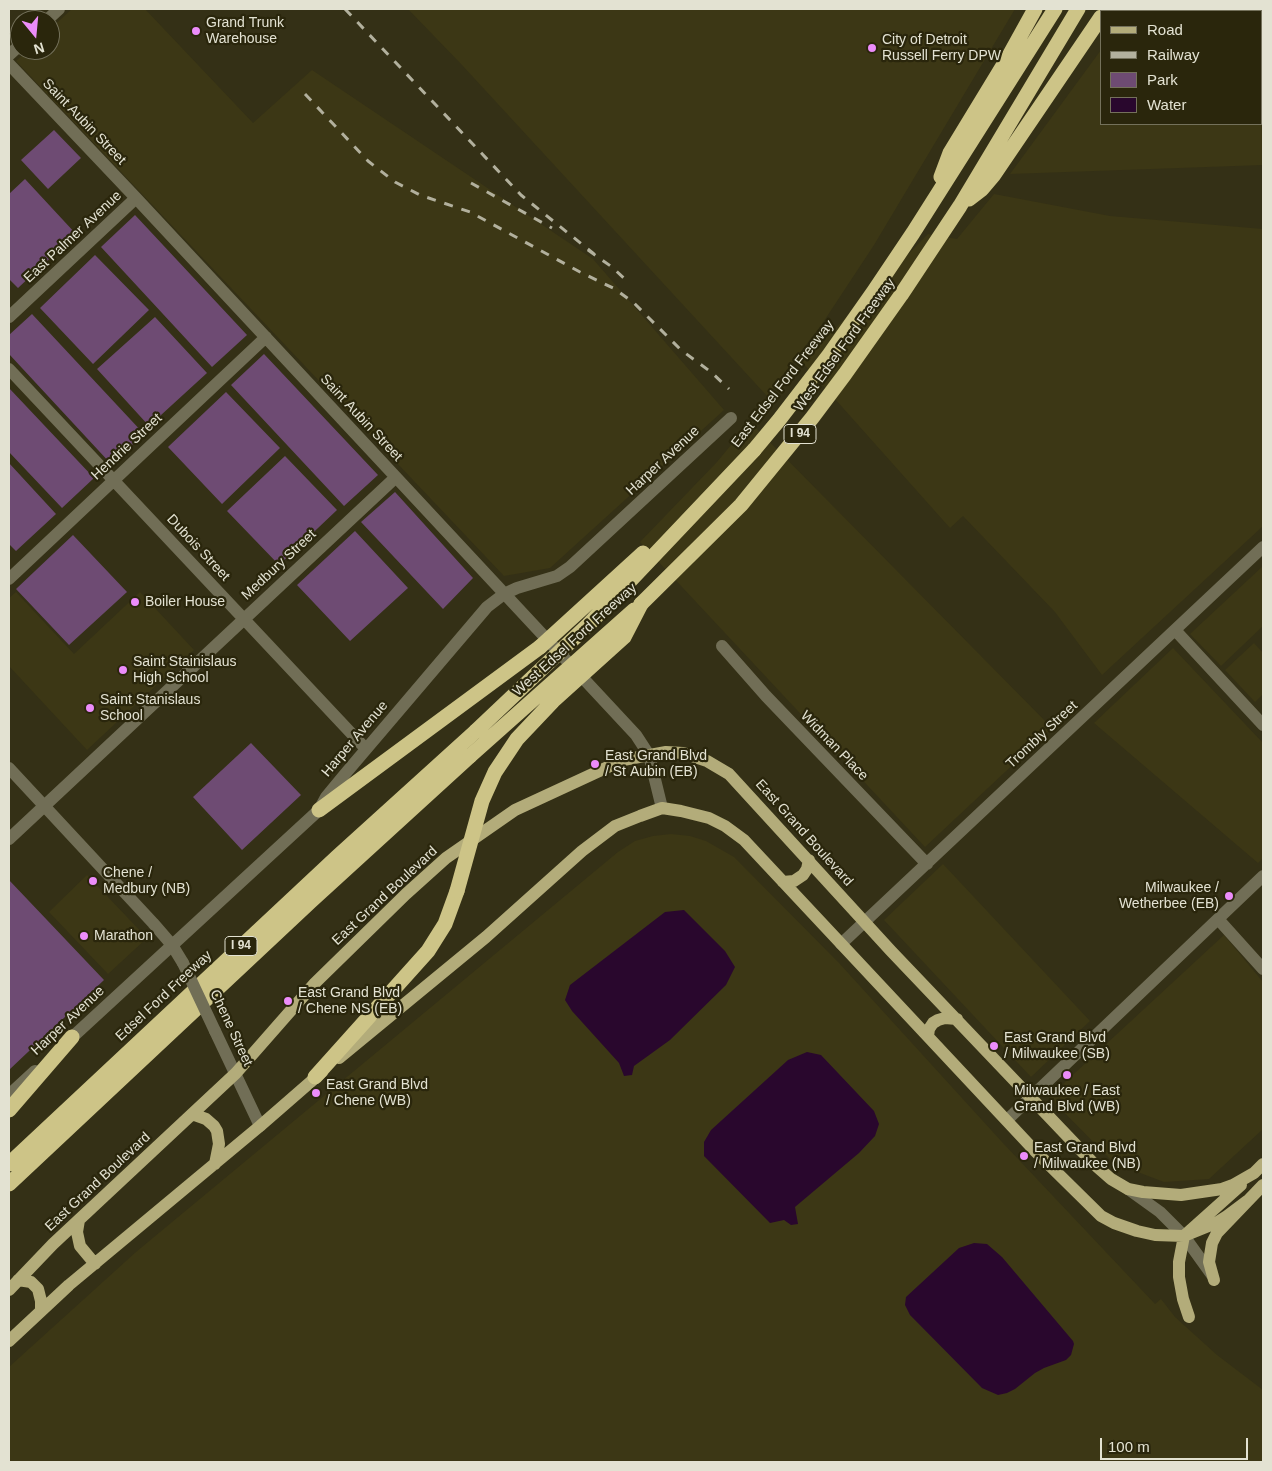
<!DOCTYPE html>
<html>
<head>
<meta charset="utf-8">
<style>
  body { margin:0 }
  #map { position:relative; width:1272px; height:1471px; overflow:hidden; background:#343016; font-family:Helvetica,sans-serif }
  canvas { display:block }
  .frame { position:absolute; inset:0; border:10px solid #e3e2d2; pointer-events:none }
  .legend { position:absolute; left:1100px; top:10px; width:162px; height:115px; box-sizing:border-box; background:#2a260c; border:1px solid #74715b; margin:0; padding:6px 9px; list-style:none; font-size:15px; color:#e3e2d2 }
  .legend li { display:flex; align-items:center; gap:10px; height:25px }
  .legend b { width:25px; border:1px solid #74715b }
  .north { position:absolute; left:10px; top:10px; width:50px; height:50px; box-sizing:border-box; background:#2a260c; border:1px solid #74715b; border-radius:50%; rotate:163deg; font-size:14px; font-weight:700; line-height:20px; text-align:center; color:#e3e2d2 }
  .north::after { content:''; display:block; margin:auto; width:18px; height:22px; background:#ec8cfa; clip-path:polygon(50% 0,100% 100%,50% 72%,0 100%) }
  .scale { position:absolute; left:1100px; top:1438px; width:148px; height:22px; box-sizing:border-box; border:2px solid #e3e2d2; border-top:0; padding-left:6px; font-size:15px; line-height:18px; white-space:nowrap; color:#e3e2d2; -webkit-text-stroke:4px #2a260c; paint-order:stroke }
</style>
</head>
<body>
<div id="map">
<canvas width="1272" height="1471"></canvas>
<div class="frame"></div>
<ul class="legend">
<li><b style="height:6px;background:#b3ac7a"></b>Road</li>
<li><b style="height:6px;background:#b2b09d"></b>Railway</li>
<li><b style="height:14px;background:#6e4b73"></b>Park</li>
<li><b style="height:14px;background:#29072d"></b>Water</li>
</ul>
<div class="north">N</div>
<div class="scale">100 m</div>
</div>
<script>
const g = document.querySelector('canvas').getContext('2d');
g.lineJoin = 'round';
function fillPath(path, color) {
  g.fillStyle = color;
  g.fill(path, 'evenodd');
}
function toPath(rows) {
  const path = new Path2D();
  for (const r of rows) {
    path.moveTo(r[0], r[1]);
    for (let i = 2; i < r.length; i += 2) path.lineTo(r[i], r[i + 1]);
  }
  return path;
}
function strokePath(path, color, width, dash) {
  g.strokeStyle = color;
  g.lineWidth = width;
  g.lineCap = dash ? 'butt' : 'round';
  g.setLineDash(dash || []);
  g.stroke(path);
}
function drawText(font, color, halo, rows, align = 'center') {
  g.font = font + ' Helvetica,sans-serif';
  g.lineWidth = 4.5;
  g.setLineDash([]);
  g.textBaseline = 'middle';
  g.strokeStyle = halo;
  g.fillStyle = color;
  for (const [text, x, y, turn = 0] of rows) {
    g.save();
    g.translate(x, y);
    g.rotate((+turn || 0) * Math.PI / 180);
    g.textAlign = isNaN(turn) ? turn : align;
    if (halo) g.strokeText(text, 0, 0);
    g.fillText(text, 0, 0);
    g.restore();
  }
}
fillPath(toPath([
  [72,9,145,9,253,123,312,70,593,259,724,410,550,568,504,576,16,61,28,50,50,50,50,29],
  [408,9,1015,9,874,245,822,324,767,396,462,65],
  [1196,9,1263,9,1263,15,1261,18,1261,11,1198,11],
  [1101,50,1101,124,1261,124,1261,116,1263,119,1263,165,1010,174],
  [994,194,1110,216,1263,229,1263,526,1102,675,1055,612,963,516,950,528,802,362,928,234,957,239],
  [750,422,1052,728,925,847,640,542,717,462],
  [1263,566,1263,626,1221,666,1190,634],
  [16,592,74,654,140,592,194,650,87,750,9,666,9,598],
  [1254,643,1263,653,1263,694,1255,702,1225,670],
  [1173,648,1263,743,1263,858,1258,863,1094,723],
  [671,834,690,836,706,841,734,857,839,963,1002,1142,1155,1304,1161,1299,1175,1317,1217,1355,1263,1390,1263,1462,9,1462,9,1367,136,1252,618,852,635,841,653,836],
  [943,864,1090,1021,1031,1077,884,920],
  [87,875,147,938,108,974,49,912],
  [1224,935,1263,982,1263,1129,1209,1179,1164,1182,1114,1163,1049,1097]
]), '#3c3715');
fillPath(toPath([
  [54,130,81,158,48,189,21,160],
  [25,179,76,234,18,288,9,279,9,194],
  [135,215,247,335,212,367,101,247],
  [95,255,149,310,93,364,40,308],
  [32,314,144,434,111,464,9,354,9,335],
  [155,317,207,373,149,426,97,369],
  [264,354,378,475,344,506,231,385],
  [9,388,94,478,62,508,9,452],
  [226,392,280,448,222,504,168,447],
  [285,456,337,510,279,565,227,511],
  [9,463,56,514,16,551,9,544],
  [395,492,473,578,443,609,361,522],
  [355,531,408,588,350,641,297,585],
  [73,535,127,592,69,645,16,589],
  [251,743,301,795,242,850,193,797],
  [9,880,104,980,9,1070]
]), '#6e4b73');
fillPath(toPath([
  [684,910,725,951,735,967,726,985,670,1040,634,1066,632,1075,624,1076,619,1063,572,1011,565,1000,570,985,665,912],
  [807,1052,821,1055,874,1111,879,1124,875,1136,859,1153,795,1207,798,1224,791,1225,784,1220,770,1223,704,1156,704,1142,711,1130,788,1060],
  [974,1243,987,1244,1002,1257,1073,1341,1074,1344,1071,1355,1066,1360,1044,1368,1035,1373,1015,1389,1007,1393,998,1395,982,1388,910,1315,905,1305,906,1297,959,1248]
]), '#29072d');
strokePath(toPath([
  [1178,9,1180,11],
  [47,20,59,9],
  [9,55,20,45],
  [9,64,136,198,636,735,649,755,662,808],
  [1261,96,1263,99],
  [9,317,136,198],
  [9,369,366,749],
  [9,579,266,337],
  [1175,630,1263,725],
  [722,646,766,696,927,864],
  [9,768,153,923,172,945,183,963],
  [9,839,396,477],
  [1218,919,1263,969],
  [841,944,1263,547],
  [215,1031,260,1126],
  [66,1043,319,810,326,797,345,774,487,607,504,594,517,588,557,576,570,567,731,418],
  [9,1095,35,1071],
  [1007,1120,1263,876],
  [1128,1189,1160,1212,1184,1236,1212,1275]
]), '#716e56', 12);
strokePath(toPath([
  [783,882,794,881,803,875,807,869,809,860],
  [928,1036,929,1029,933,1023,938,1020,945,1018,957,1019],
  [339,1058,486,937,582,851,615,826,640,816,662,808,681,811,709,818,725,826,744,840,1035,1151,1101,1216,1114,1223,1137,1231,1155,1235,1184,1236,1216,1223,1227,1216,1247,1201],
  [192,1114,206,1119,214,1126,217,1131,219,1144,215,1164],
  [79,1220,77,1232,80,1246,95,1264],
  [18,1280,31,1282,38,1289,41,1301,41,1311],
  [1214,1280,1209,1262,1212,1243,1217,1233,1263,1185],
  [9,1290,53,1244,236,1073,315,983,406,894,446,858,515,810,623,760,666,752,683,753,707,761,729,774,891,951,1095,1165,1111,1179,1128,1189,1143,1192,1181,1195,1222,1189,1233,1185,1254,1173,1263,1164],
  [1189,1317,1183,1299,1179,1277,1179,1262,1184,1236,1241,1185],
  [9,1341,69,1285,260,1126,322,1072]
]), '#b3ac7a', 12);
strokePath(toPath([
  [941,177,950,153,1009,56,1035,9],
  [969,199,982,189,993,176,1101,17],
  [754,450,779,420,829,355,874,291,913,233,1055,9],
  [641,604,741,505,812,418,845,374,901,295,960,206,1078,9],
  [319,810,540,647],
  [315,1077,428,951,445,924,457,891],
  [9,1110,72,1037],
  [9,1164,337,857,476,731],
  [9,1184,311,901,470,756]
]), '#cdc487', 15);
strokePath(toPath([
  [345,9,521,195,594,254],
  [305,94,368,161,395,182,420,195,470,212,580,272,615,289,634,303,681,350,711,372,729,389],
  [471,183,552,228],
  [588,250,612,267,629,283]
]), '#b2b09d', 3, [9, 9]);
strokePath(toPath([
  [183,963,215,1031]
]), '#716e56', 12);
strokePath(toPath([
  [540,647,643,553],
  [476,731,588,625,754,450],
  [470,756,634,610],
  [457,891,482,801,495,772,517,739,553,701,624,637,641,604]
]), '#cdc487', 15);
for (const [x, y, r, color] of [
  [196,31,5,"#ec8cfa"],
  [872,48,5,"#ec8cfa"],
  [135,602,5,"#ec8cfa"],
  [123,670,5,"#ec8cfa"],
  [90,708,5,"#ec8cfa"],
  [595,764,5,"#ec8cfa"],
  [93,881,5,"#ec8cfa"],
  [1229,896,5,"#ec8cfa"],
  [84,936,5,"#ec8cfa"],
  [288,1001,5,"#ec8cfa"],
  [994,1046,5,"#ec8cfa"],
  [1067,1075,5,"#ec8cfa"],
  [316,1093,5,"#ec8cfa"],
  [1024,1156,5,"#ec8cfa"]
]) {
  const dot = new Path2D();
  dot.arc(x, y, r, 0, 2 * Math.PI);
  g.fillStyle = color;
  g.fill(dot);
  strokePath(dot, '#2a260c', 2);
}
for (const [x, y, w] of [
  [800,434,32],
  [241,946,32]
]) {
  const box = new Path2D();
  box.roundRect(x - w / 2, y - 9.5, w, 19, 4);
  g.fillStyle = '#2a260c';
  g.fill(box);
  strokePath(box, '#e3e2d2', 1);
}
drawText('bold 12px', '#e3e2d2', null, [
  ["I 94",800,434],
  ["I 94",241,946]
]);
drawText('14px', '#e3e2d2', '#2a260c', [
  ["Grand Trunk",206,23],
  ["Warehouse",206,39],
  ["City of Detroit",882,40],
  ["Russell Ferry DPW",882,56],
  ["Boiler House",145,602],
  ["Saint Stainislaus",133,662],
  ["High School",133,678],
  ["Saint Stanislaus",100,700],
  ["School",100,716],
  ["East Grand Blvd",605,756],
  ["/ St Aubin (EB)",605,772],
  ["Chene /",103,873],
  ["Medbury (NB)",103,889],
  ["Milwaukee /",1219,888,"right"],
  ["Wetherbee (EB)",1219,904,"right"],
  ["Marathon",94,936],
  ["East Grand Blvd",298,993],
  ["/ Chene NS (EB)",298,1009],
  ["East Grand Blvd",1004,1038],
  ["/ Milwaukee (SB)",1004,1054],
  ["East Grand Blvd",326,1085],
  ["/ Chene (WB)",326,1101],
  ["Milwaukee / East",1067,1091,"center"],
  ["Grand Blvd (WB)",1067,1107,"center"],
  ["East Grand Blvd",1034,1148],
  ["/ Milwaukee (NB)",1034,1164]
], 'left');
drawText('14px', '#e3e2d2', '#2a260c', [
  ["Saint Aubin Street",84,122,46],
  ["East Palmer Avenue",73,237,-43],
  ["West Edsel Ford Freeway",845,345,-54],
  ["East Edsel Ford Freeway",783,384,-52],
  ["Saint Aubin Street",361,418,47],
  ["Hendrie Street",127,447,-43],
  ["Harper Avenue",663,461,-43],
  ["Dubois Street",198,548,47],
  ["Medbury Street",279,565,-43],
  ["West Edsel Ford Freeway",575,640,-42],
  ["Trombly Street",1042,735,-43],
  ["Harper Avenue",355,739,-50],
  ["Widman Place",834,746,46],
  ["East Grand Boulevard",804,833,48],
  ["East Grand Boulevard",385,896,-43],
  ["Edsel Ford Freeway",164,996,-43],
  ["Harper Avenue",68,1021,-43],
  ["Chene Street",231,1028,65],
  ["East Grand Boulevard",98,1182,-43]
]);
</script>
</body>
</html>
